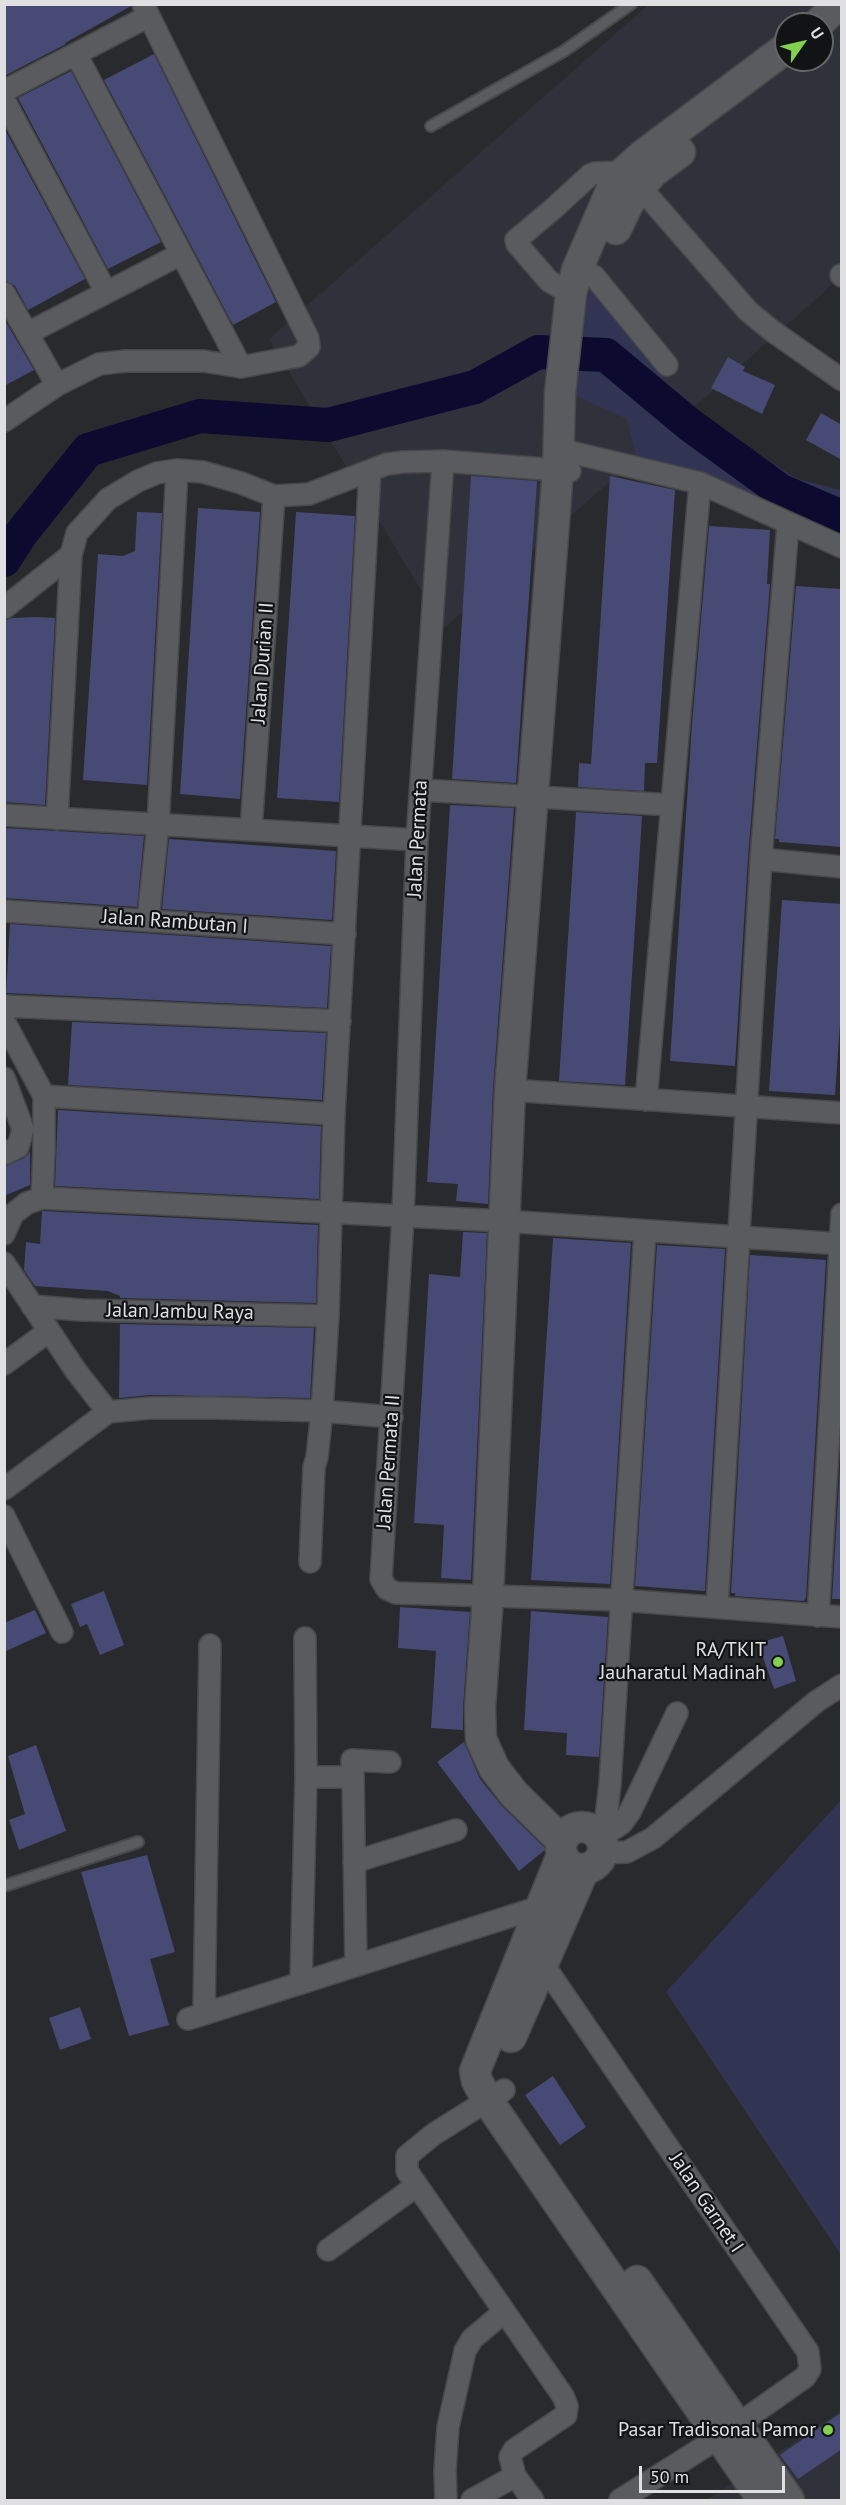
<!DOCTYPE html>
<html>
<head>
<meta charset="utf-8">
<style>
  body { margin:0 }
  #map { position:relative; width:846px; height:2505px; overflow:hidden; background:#292a2d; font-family:"PT Sans",sans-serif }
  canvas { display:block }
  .frame { position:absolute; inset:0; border:6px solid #e0e0e2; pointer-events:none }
  .north { position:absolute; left:774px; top:12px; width:60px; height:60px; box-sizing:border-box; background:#121314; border:2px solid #646566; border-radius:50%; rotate:56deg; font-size:16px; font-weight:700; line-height:24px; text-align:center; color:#e0e0e2 }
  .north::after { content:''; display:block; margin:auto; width:21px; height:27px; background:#82d04f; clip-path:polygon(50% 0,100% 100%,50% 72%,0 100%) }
  .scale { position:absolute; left:639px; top:2466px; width:146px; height:27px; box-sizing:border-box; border:3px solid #e0e0e2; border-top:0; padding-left:8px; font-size:18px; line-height:21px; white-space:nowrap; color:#e0e0e2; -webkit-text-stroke:4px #121314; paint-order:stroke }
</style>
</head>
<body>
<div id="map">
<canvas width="846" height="2505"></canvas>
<div class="frame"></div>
<div class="north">U</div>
<div class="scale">50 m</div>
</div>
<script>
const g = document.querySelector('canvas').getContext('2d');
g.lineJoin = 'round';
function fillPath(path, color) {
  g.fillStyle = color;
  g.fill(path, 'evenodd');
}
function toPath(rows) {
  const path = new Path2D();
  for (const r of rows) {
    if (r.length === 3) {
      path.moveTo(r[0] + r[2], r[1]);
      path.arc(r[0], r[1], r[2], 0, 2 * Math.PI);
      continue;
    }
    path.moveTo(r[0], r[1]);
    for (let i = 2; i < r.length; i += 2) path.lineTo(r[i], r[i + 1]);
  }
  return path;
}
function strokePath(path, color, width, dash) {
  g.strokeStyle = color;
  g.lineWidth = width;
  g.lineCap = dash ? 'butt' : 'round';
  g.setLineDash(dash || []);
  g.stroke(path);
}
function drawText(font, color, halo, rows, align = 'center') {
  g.font = font + ' "PT Sans",sans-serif';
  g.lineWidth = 4.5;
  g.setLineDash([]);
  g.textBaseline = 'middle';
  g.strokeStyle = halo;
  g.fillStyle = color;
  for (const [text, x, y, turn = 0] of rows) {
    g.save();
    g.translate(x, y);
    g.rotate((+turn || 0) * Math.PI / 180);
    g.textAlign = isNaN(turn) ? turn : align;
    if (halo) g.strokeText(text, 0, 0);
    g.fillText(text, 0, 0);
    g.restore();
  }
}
fillPath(toPath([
  [648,5,841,5,841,277,444,628,269,339],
  [786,24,822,24,822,60,786,60],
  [841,2411,841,2500,707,2500]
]), '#30323b');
fillPath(toPath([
  [594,276,667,365,658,389,797,479,841,490,841,548,639,467,627,419,572,394,582,320],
  [841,1800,841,2255,666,1992]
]), '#323454');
strokePath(toPath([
  [4,560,20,535,88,450,200,416,328,425,475,387,538,352,606,355,690,425,781,491,842,517]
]), '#0d0a2f', 34);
fillPath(toPath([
  [4,4,130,4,131,6,65,43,66,44,4,76],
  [154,54,276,302,233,325,104,80],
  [71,71,161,242,108,269,18,98],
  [4,128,85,279,28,310,15,286,4,280],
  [4,319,34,370,4,386],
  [728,357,745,367,743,371,775,385,762,414,711,388],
  [821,413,842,425,842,460,806,440],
  [471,476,537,481,516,783,452,779],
  [610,476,675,490,657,763,645,763,644,791,578,787,579,763,591,764],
  [198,508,260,512,240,799,180,794],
  [137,512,162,513,147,785,83,780,98,554,123,556,135,551],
  [296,512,355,516,339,802,277,798],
  [709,526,770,530,767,584,770,584,748,858,735,1066,670,1061,692,724],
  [796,586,842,589,842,847,779,842,779,839,775,839],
  [35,617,55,618,45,805,4,802,4,621,12,618],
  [450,805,514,808,493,1089,488,1204,456,1201,458,1184,427,1182],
  [576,812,642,816,625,1085,559,1081],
  [4,828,144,836,137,907,4,898],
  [169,839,336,851,332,920,162,909],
  [782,900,842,904,842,996,835,1095,769,1091],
  [10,924,331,946,327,1008,6,993],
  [72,1022,326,1033,322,1100,68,1085],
  [58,1110,321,1126,319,1199,55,1186],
  [30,1152,30,1185,4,1196,4,1167,24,1158],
  [42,1211,318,1225,316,1303,120,1298,120,1296,108,1291,35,1286,24,1270,26,1242,40,1244],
  [463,1232,487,1233,471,1580,441,1578,444,1525,414,1523,429,1274,460,1277],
  [553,1238,631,1243,610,1584,531,1580],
  [657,1245,725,1249,705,1591,635,1586],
  [750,1255,826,1260,806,1597,804,1601,735,1596,735,1593,731,1593],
  [120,1324,314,1328,310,1398,150,1395,119,1398],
  [842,1436,842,1599,832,1599],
  [104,1591,124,1645,100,1655,87,1624,80,1627,71,1604],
  [400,1607,470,1612,463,1707,463,1730,431,1728,436,1651,398,1648],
  [35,1610,46,1633,4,1652,4,1623],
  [531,1611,608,1617,599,1757,566,1755,567,1733,524,1730],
  [783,1636,796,1681,774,1689,758,1643],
  [464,1742,480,1779,502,1806,546,1849,519,1871,437,1762],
  [36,1745,66,1831,19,1850,9,1820,25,1814,8,1756],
  [147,1855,175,1952,150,1959,169,2025,129,2036,81,1872],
  [80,2007,91,2039,60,2050,49,2018],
  [553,2076,586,2127,560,2145,525,2095],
  [842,2412,842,2449,798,2479,780,2455]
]), '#474a75');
const lane = toPath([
  [431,126,564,51,631,4],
  [4,1886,138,1842]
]);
const street = toPath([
  [76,54,241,367],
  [4,91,149,16],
  [4,100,106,292],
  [577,270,594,276,667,365],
  [841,275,842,276],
  [4,293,57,385],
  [571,294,549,281,517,244,516,240,553,209,590,175,595,173,624,172,640,187,748,311,771,330,842,380],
  [28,333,181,254],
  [4,421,57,385,99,364,126,361,203,361,241,367,299,356,309,347,308,338,143,4],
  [558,449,700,483,842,547],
  [443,461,417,840,403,1216,381,1579,387,1589,396,1593,620,1600,842,1617],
  [788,524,761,859,842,867],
  [4,608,71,555],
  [421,790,672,805],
  [4,815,417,840],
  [57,819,71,555,77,533,108,499,138,481,157,473,177,470,203,472,241,483,274,496,309,494,387,464,403,462,443,461,570,471],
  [251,830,274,496],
  [4,911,345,934],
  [148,920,158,825,177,470],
  [4,1006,340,1021],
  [4,1021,44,1096,44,1150,42,1198,27,1203,13,1214,4,1234],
  [4,1078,23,1129,18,1147,4,1154],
  [510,1090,842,1113],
  [44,1096,334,1114],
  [646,1100,700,483],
  [42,1198,504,1221,842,1244],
  [4,1263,76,1371,108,1412,150,1408,215,1408,322,1411,392,1417],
  [32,1306,81,1310,328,1316],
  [4,1364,49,1331],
  [4,1489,108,1412],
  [4,1516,62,1632],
  [310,1562,314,1467,317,1457,322,1411,328,1316,334,1114,370,471],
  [717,1607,761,859],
  [818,1616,842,1214],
  [306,1777,353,1777,356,1965],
  [353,1777,352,1760,390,1762],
  [604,1835,621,1824,630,1812,677,1713],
  [601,1840,604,1835,610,1784,645,1231],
  [603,1853,627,1852,653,1838,817,1701,842,1685],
  [354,1862,456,1830],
  [543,1964,808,2352,810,2369,805,2377,720,2437,620,2500],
  [301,1983,306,1777,305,1638],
  [204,2014,210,1645],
  [188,2019,543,1906],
  [504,2090,434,2134,407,2156,407,2171,563,2396,567,2406,566,2415,514,2450,510,2457,515,2476,533,2500],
  [328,2250,416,2186],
  [446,2500,445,2470,448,2427,465,2351,472,2339,504,2312],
  [472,2500,515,2476]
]);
const secondary = toPath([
  [818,24,838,4],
  [616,229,628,204,640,187,653,172,680,152],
  [582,1848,21],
  [562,1841,514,1794,494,1768,481,1739,480,1708,488,1596,510,1090,558,470,560,393,571,294,577,270,611,191,624,172,643,155,786,48],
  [562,1855,475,2071,477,2081,488,2101,763,2500],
  [511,2037,584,1869],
  [637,2281,789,2500]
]);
strokePath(lane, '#48484a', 14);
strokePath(street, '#48484a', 24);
strokePath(secondary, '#48484a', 33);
strokePath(lane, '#5a5b5f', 10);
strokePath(street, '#5a5b5f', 21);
strokePath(secondary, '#5a5b5f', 30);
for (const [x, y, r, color] of [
  [778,1662,6,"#82d04f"],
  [828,2430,6,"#82d04f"]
]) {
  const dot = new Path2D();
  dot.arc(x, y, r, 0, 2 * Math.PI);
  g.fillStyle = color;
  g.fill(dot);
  strokePath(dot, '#121314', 2);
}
drawText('20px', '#e0e0e2', '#121314', [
  ["Jalan Durian II",263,663,-86],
  ["Jalan Permata",418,839,-87],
  ["Jalan Rambutan I",175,922,4],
  ["Jalan Jambu Raya",180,1312,1],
  ["Jalan Permata II",389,1462,-86],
  ["Jalan Garnet I",706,2203,56]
]);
drawText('20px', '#e0e0e2', '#121314', [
  ["RA/TKIT",766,1650],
  ["Jauharatul Madinah",766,1673],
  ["Pasar Tradisonal Pamor",816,2430]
], 'right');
</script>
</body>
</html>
